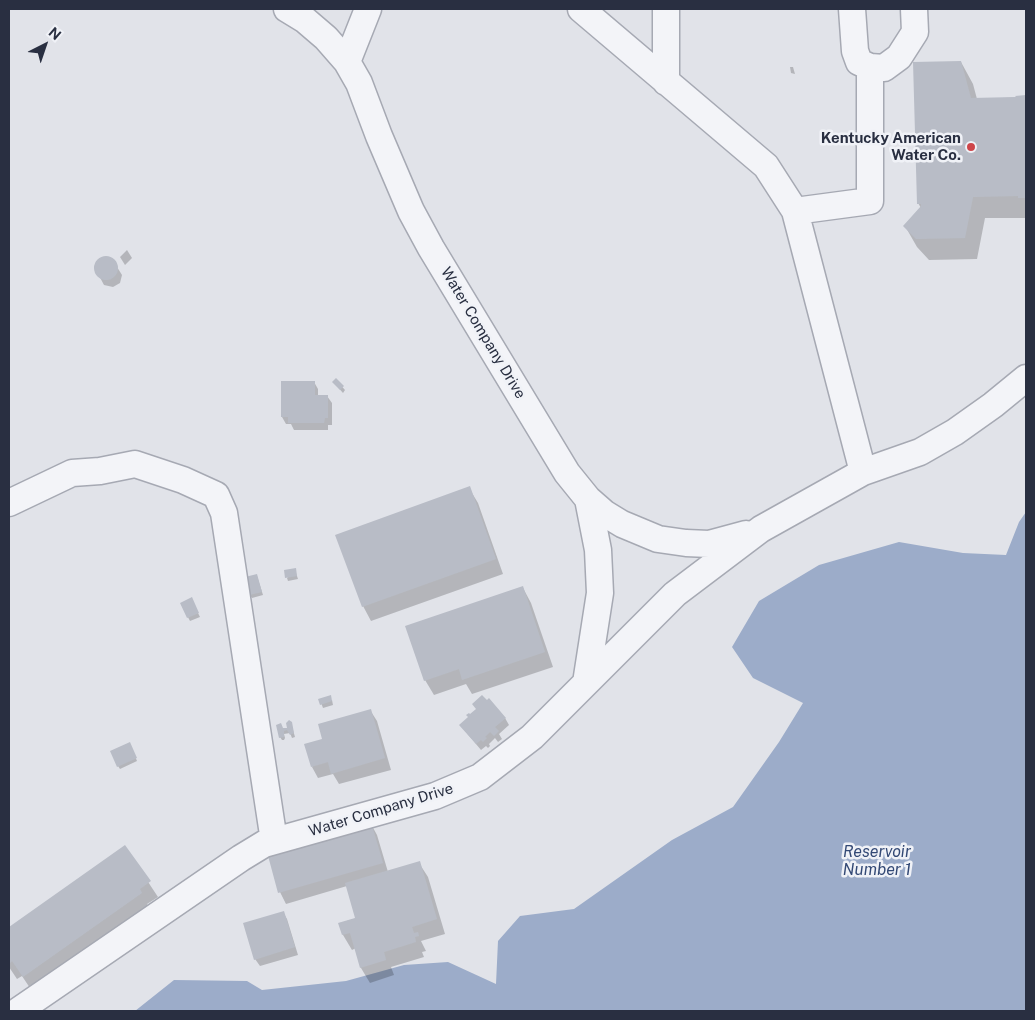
<!DOCTYPE html>
<html>
<head>
<meta charset="utf-8">
<style>
  body { margin:0 }
  #map { position:relative; width:1035px; height:1020px; overflow:hidden; background:#e1e3e9; font-family:"Public Sans",sans-serif }
  canvas { display:block }
  .frame { position:absolute; inset:0; border:10px solid #292f41; pointer-events:none }
  .north { position:absolute; left:20px; top:20px; width:50px; height:50px; -webkit-text-stroke:4px #f0f2f7; paint-order:stroke; rotate:41deg; font-size:14px; font-weight:700; line-height:20px; text-align:center; color:#292f41 }
  .north::after { content:''; display:block; margin:auto; width:18px; height:22px; background:#292f41; clip-path:polygon(50% 0,100% 100%,50% 72%,0 100%) }
</style>
</head>
<body>
<div id="map">
<canvas width="1035" height="1020"></canvas>
<div class="frame"></div>
<div class="north">N</div>
</div>
<script>
const g = document.querySelector('canvas').getContext('2d');
g.lineJoin = 'round';
function fillPath(path, color) {
  g.fillStyle = color;
  g.fill(path, 'evenodd');
}
function toPath(rows) {
  const path = new Path2D();
  for (const r of rows) {
    if (r.length === 3) {
      path.moveTo(r[0] + r[2], r[1]);
      path.arc(r[0], r[1], r[2], 0, 2 * Math.PI);
      continue;
    }
    path.moveTo(r[0], r[1]);
    for (let i = 2; i < r.length; i += 2) path.lineTo(r[i], r[i + 1]);
  }
  return path;
}
function strokePath(path, color, width, dash) {
  g.strokeStyle = color;
  g.lineWidth = width;
  g.lineCap = dash ? 'butt' : 'round';
  g.setLineDash(dash || []);
  g.stroke(path);
}
function drawText(font, color, halo, rows, align = 'center') {
  g.font = font + ' "Public Sans",sans-serif';
  g.lineWidth = 5;
  g.setLineDash([]);
  g.textBaseline = 'middle';
  g.strokeStyle = halo;
  g.fillStyle = color;
  for (const [text, x, y, turn = 0] of rows) {
    g.save();
    g.translate(x, y);
    g.rotate((+turn || 0) * Math.PI / 180);
    g.textAlign = isNaN(turn) ? turn : align;
    if (halo) g.strokeText(text, 0, 0);
    g.fillText(text, 0, 0);
    g.restore();
  }
}
fillPath(toPath([
  [1026,512,1026,1011,135,1011,174,980,247,981,262,990,346,981,404,965,448,962,496,984,498,941,520,916,574,909,672,840,733,807,779,742,803,703,753,678,732,647,759,601,819,565,899,542,963,553,1006,555,1019,522]
]), '#9cacc9');
fillPath(toPath([
  [961,62,973,84,977,99,1026,97,1026,218,985,218,977,259,929,260,917,247,905,226,921,208,918,203],
  [790,67,793,67,795,74,791,73],
  [127,250,132,258,125,265,120,257],
  [105,257,112,259,122,275,120,283,113,287,104,285,96,270,97,262],
  [336,380,345,390,343,393,336,385],
  [314,382,318,389,318,396,327,396,332,403,332,425,328,425,328,430,294,430,291,424,286,424,282,417],
  [469,488,478,503,503,574,371,621,363,606],
  [295,570,298,579,288,581,287,578],
  [257,576,263,595,252,598,250,595],
  [523,588,531,603,553,667,472,694,466,684,434,695,425,680],
  [191,599,200,617,190,621,181,604],
  [320,700,332,700,333,705,323,708],
  [370,710,377,721,391,770,339,784,333,774,318,778,312,767,323,740],
  [505,718,509,725,499,734,502,739,498,742,495,738,489,744,490,746,488,748,486,746,481,750,460,725],
  [291,723,295,737,292,738,290,733,284,734,285,738,284,740,282,740,280,737,283,730,288,728],
  [131,747,137,761,120,769,118,766],
  [371,824,377,835,388,872,419,863,428,877,445,934,421,941,426,951,422,952,424,957,391,967,394,975,370,983,361,968,356,948,352,950,343,935,340,923,357,918,347,886,286,904,280,892],
  [125,847,158,897,147,904,150,909,32,991,22,976,17,979,9,967,9,928],
  [283,912,287,919,298,955,260,966,255,959]
]), '#0003');
fillPath(toPath([
  [961,61,971,98,1016,97,1015,96,1026,95,1026,198,1018,198,1018,196,973,197,965,238,916,239,903,226,921,206,921,204,917,204,913,62],
  [106,268,12],
  [336,378,344,386,340,390,332,382],
  [281,381,315,381,315,395,328,395,328,418,325,418,324,423,288,423,288,417,281,417],
  [470,486,496,559,362,607,335,535],
  [296,568,297,576,285,578,284,570],
  [257,574,262,592,249,595,245,577],
  [523,586,545,652,462,680,459,669,424,681,405,626],
  [192,597,199,613,187,618,180,603],
  [331,695,332,701,320,705,318,699],
  [482,695,487,700,489,698,506,718,495,727,499,731,494,736,490,732,485,737,487,738,483,742,481,740,476,744,459,725,468,717,466,715,469,713,470,714,476,709,472,704],
  [371,709,385,758,331,774,328,762,311,767,304,744,322,739,318,724],
  [289,720,292,722,294,733,290,735,287,730,284,731,284,737,279,738,276,725,281,723,283,728,287,728,286,723],
  [130,742,137,758,117,767,110,751],
  [371,822,383,863,278,893,267,852],
  [125,845,151,881,140,889,142,893,23,977,12,961,9,964,9,927],
  [420,861,437,919,412,927,414,933,418,932,419,936,415,937,416,942,384,952,386,960,360,968,350,933,342,935,338,923,355,918,345,883],
  [284,911,295,947,254,960,243,923]
]), '#b8bcc6');
const minor = toPath([
  [287,9,305,20,326,38,347,62,359,83,379,136,411,211,431,248,567,473,588,499,604,513,622,524,658,539,686,543,709,544,746,534],
  [581,9,766,166,795,211,863,472],
  [666,9,666,82],
  [852,9,855,51,859,62,870,67,884,68,899,57,915,32,914,9],
  [347,62,368,9],
  [795,211,870,201,870,67],
  [9,503,72,473,100,471,135,464,183,480,216,495,224,513,274,841],
  [586,683,600,593,598,550,588,499],
  [18,1011,241,858,264,844,435,796,480,777,532,737,675,594,761,529,863,472,920,452,955,432,993,405,1026,378]
]);
strokePath(minor, '#a6a9b3', 29);
strokePath(minor, '#f3f4f8', 26);
for (const [x, y, r, color] of [
  [971,147,5,"#ce464a"]
]) {
  const dot = new Path2D();
  dot.arc(x, y, r, 0, 2 * Math.PI);
  g.fillStyle = color;
  g.fill(dot);
  strokePath(dot, '#f0f2f7', 2);
}
drawText('bold 15px', '#292f41', '#f0f2f7', [
  ["Kentucky American",961,138],
  ["Water Co.",961,155]
], 'right');
drawText('15px', '#292f41', '#f0f2f7', [
  ["Water Company Drive",483,333,59],
  ["Water Company Drive",381,810,-17]
]);
drawText('italic 16px', '#334975', '#f0f2f7', [
  ["Reservoir",877,852],
  ["Number 1",877,870]
]);
</script>
</body>
</html>
